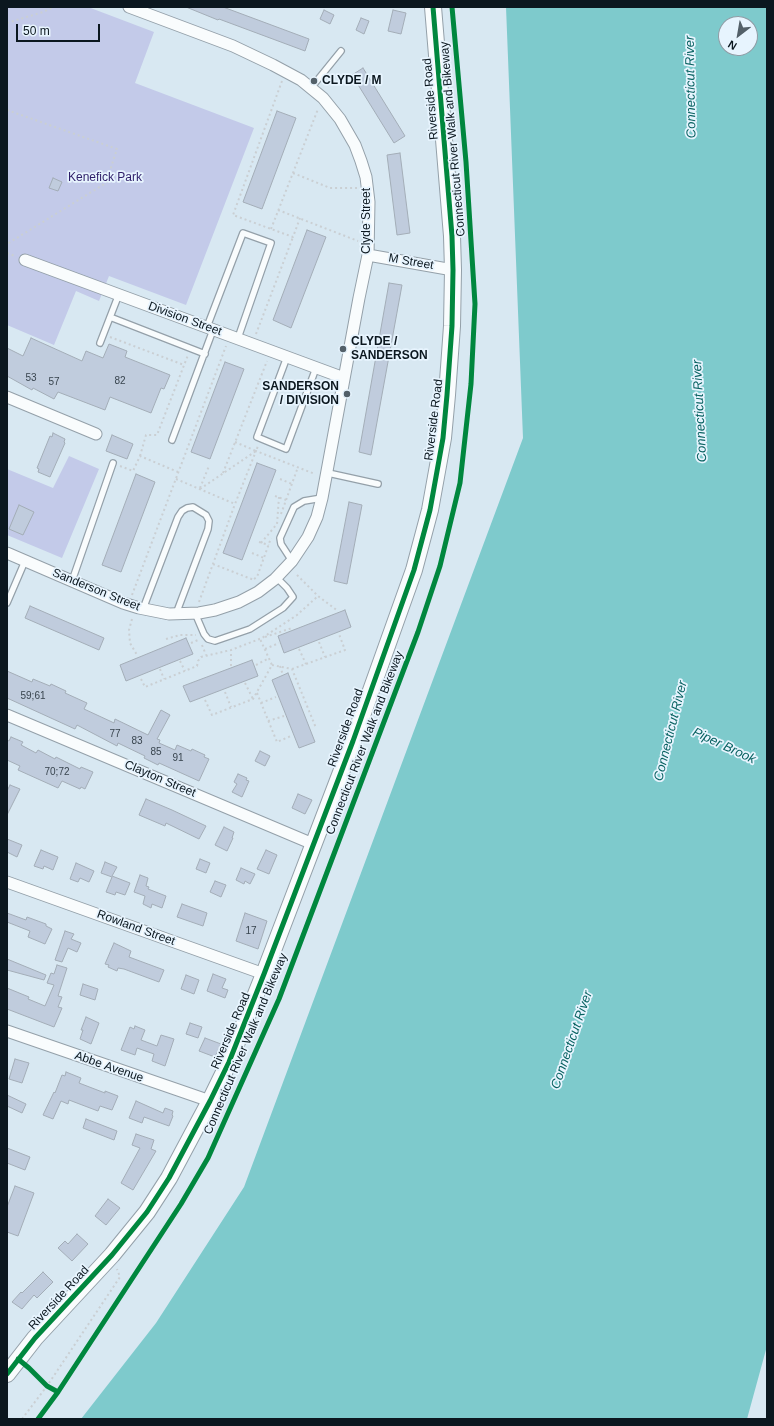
<!DOCTYPE html>
<html>
<head>
<meta charset="utf-8">
<style>
  body { margin:0 }
  #map { position:relative; width:774px; height:1426px; overflow:hidden; background:#d8e8f2; font-family:Arial,sans-serif }
  canvas { display:block }
  .frame { position:absolute; inset:0; border:8px solid #0b171f; pointer-events:none }
  .north { position:absolute; left:718px; top:16px; width:40px; height:40px; box-sizing:border-box; background:#e7f4fe; border:1px solid #8f9ca5; border-radius:50%; rotate:211deg; font-size:11px; font-weight:700; line-height:16px; text-align:center; color:#0b171f }
  .north::after { content:''; display:block; margin:auto; width:14px; height:18px; background:#536069; clip-path:polygon(50% 0,100% 100%,50% 72%,0 100%) }
  .scale { position:absolute; left:16px; top:24px; width:84px; height:18px; box-sizing:border-box; border:2px solid #0b171f; border-top:0; padding-left:5px; font-size:12px; line-height:14px; white-space:nowrap; color:#0b171f; -webkit-text-stroke:3px #e7f4fe; paint-order:stroke }
</style>
</head>
<body>
<div id="map">
<canvas width="774" height="1426"></canvas>
<div class="frame"></div>
<div class="north">N</div>
<div class="scale">50 m</div>
</div>
<script>
const g = document.querySelector('canvas').getContext('2d');
g.lineJoin = 'round';
function fillPath(path, color) {
  g.fillStyle = color;
  g.fill(path, 'evenodd');
}
function toPath(rows) {
  const path = new Path2D();
  for (const r of rows) {
    path.moveTo(r[0], r[1]);
    for (let i = 2; i < r.length; i += 2) path.lineTo(r[i], r[i + 1]);
  }
  return path;
}
function strokePath(path, color, width, dash) {
  g.strokeStyle = color;
  g.lineWidth = width;
  g.lineCap = dash ? 'butt' : 'round';
  g.setLineDash(dash || []);
  g.stroke(path);
}
function drawText(font, color, halo, rows, align = 'center') {
  g.font = font + ' Arial,sans-serif';
  g.lineWidth = 3.5;
  g.setLineDash([]);
  g.textBaseline = 'middle';
  g.strokeStyle = halo;
  g.fillStyle = color;
  for (const [text, x, y, turn = 0] of rows) {
    g.save();
    g.translate(x, y);
    g.rotate((+turn || 0) * Math.PI / 180);
    g.textAlign = isNaN(turn) ? turn : align;
    if (halo) g.strokeText(text, 0, 0);
    g.fillText(text, 0, 0);
    g.restore();
  }
}
fillPath(toPath([
  [7,7,88,7,154,32,135,83,254,128,186,305,109,276,99,301,76,291,54,345,7,325],
  [69,456,99,469,62,558,7,535,7,469,53,488]
]), '#c3cae9');
fillPath(toPath([
  [506,7,767,7,767,1346,747,1419,81,1419,156,1323,244,1187,523,438],
  [726,24,750,24,750,48,726,48]
]), '#7ecacc');
const building = toPath([
  [186,7,223,7,309,39,305,51,219,19,218,20,186,7],
  [324,10,334,15,330,24,320,19,324,10],
  [393,10,406,13,401,34,388,31,393,10],
  [361,18,369,21,364,34,356,30,361,18],
  [363,68,405,136,394,143,352,75,363,68],
  [277,111,296,118,262,209,243,202,277,111],
  [400,153,410,233,397,235,387,155,400,153],
  [53,178,62,182,58,191,49,188,53,178],
  [307,230,326,237,291,328,273,320,307,230],
  [389,283,402,285,371,455,359,452,389,283],
  [31,338,82,361,86,351,103,358,109,344,127,351,125,357,170,375,164,389,161,388,151,413,110,397,105,410,58,392,54,399,33,388,32,390,7,376,7,348,23,356,31,338],
  [225,362,244,369,210,459,191,452,225,362],
  [53,433,65,439,64,442,65,443,50,477,38,472,39,469,37,468,50,436,52,437,53,433],
  [112,435,133,444,127,459,106,451,112,435],
  [257,463,276,470,242,560,223,553,257,463],
  [136,474,155,482,121,572,102,565,136,474],
  [349,502,362,505,347,584,334,581,349,502],
  [19,505,34,512,23,535,9,529,19,505],
  [30,606,104,638,99,650,25,618,30,606],
  [345,610,351,627,284,653,278,636,345,610],
  [186,638,193,654,126,681,120,665,186,638],
  [252,660,258,676,190,702,183,686,252,660],
  [7,671,32,682,33,679,50,686,51,684,66,691,65,693,87,703,84,709,112,722,114,723,115,719,148,735,161,710,170,715,157,739,160,740,159,743,175,750,177,745,191,751,192,749,205,755,204,757,209,759,199,781,159,763,158,765,144,758,145,756,118,743,117,746,77,725,75,729,7,698,7,671],
  [288,673,315,742,299,748,272,680,288,673],
  [11,737,23,742,21,745,36,753,38,750,55,759,56,757,80,769,81,767,93,772,85,789,81,787,80,789,62,781,58,788,18,770,20,766,7,760,7,740,9,741,11,737],
  [260,751,270,756,265,766,255,761,260,751],
  [238,774,247,778,246,780,249,781,242,797,232,792,237,784,234,782,238,774],
  [10,785,20,789,7,815,7,791,10,785],
  [298,794,312,800,305,814,292,808,298,794],
  [146,799,172,810,206,826,199,839,166,823,165,826,139,815,146,799],
  [224,827,234,832,232,838,233,838,227,851,215,845,224,827],
  [7,839,22,845,17,857,7,852,7,839],
  [41,850,58,857,53,870,44,866,43,869,34,866,41,850],
  [266,850,277,855,269,874,257,869,266,850],
  [200,859,210,863,206,873,196,869,200,859],
  [105,862,117,867,112,876,130,883,125,895,116,892,115,895,106,892,112,877,101,873,105,862],
  [76,863,94,871,89,882,80,878,78,882,70,879,76,863],
  [241,868,255,874,250,884,245,881,244,884,236,880,241,868],
  [140,875,148,878,146,886,149,887,148,889,166,896,162,908,152,904,151,908,143,904,145,896,134,892,140,875],
  [215,881,226,885,221,897,210,892,215,881],
  [182,904,207,913,203,926,177,917,182,904],
  [7,913,26,920,27,917,46,924,46,926,52,929,45,944,28,937,30,931,7,922,7,913],
  [245,913,267,921,258,949,236,941,245,913],
  [65,931,74,934,71,939,81,943,77,952,68,948,62,962,55,960,65,931],
  [114,943,131,951,129,957,164,970,159,982,124,969,118,968,117,971,108,967,109,965,105,964,114,943],
  [7,959,46,975,44,980,7,970,7,959],
  [57,965,67,968,58,996,62,997,58,1007,62,1008,54,1027,7,1009,7,988,29,997,28,999,45,1006,54,985,47,983,51,973,54,974,57,965],
  [213,974,226,979,222,988,228,990,225,998,207,991,213,974],
  [186,975,199,980,194,994,181,989,186,975],
  [83,984,98,989,95,1000,80,995,83,984],
  [86,1017,99,1023,91,1044,80,1039,83,1030,81,1030,86,1017],
  [190,1023,202,1027,198,1038,186,1034,190,1023],
  [135,1026,145,1030,141,1040,157,1046,161,1035,174,1039,165,1066,152,1061,154,1054,137,1048,135,1055,121,1050,130,1027,134,1029,135,1026],
  [205,1038,221,1044,215,1057,199,1051,205,1038],
  [15,1059,29,1063,22,1083,9,1079,15,1059],
  [66,1072,81,1078,79,1083,105,1093,105,1091,118,1096,112,1110,100,1106,98,1111,69,1100,68,1104,61,1101,53,1119,43,1115,54,1092,55,1093,62,1075,65,1076,66,1072],
  [7,1095,26,1104,22,1113,7,1106,7,1095],
  [136,1101,163,1113,165,1108,173,1111,172,1115,173,1116,169,1126,144,1117,142,1123,129,1118,136,1101],
  [86,1119,117,1131,114,1140,83,1128,86,1119],
  [136,1134,154,1140,151,1149,156,1151,133,1190,121,1183,140,1148,132,1145,136,1134],
  [7,1148,30,1157,25,1170,7,1163,7,1148],
  [15,1186,34,1193,18,1236,7,1232,7,1207,15,1186],
  [108,1199,120,1208,106,1225,95,1216,108,1199],
  [77,1234,88,1244,72,1261,58,1248,65,1241,68,1244,77,1234],
  [43,1272,53,1282,37,1298,34,1295,22,1309,12,1302,21,1292,22,1293,43,1272]
]);
fillPath(building, '#c0ccdd');
strokePath(building, '#a3adb7', 1);
const lane = toPath([
  [311,88,341,51],
  [110,317,205,354],
  [207,327,243,233,271,243,238,338],
  [100,343,119,294],
  [287,357,257,437,286,449,316,368],
  [172,440,213,330],
  [328,473,378,484],
  [292,561,281,544,280,538,294,507,304,501,322,498],
  [72,581,113,463],
  [7,603,25,561],
  [143,609,178,517,182,511,187,508,193,507,206,515,209,521,208,529,176,614],
  [195,613,204,634,208,639,215,641,250,629,283,608,293,597,287,588,277,578]
]);
const street = toPath([
  [368,255,453,270],
  [25,260,344,378],
  [7,397,96,434],
  [7,553,123,603,139,608,169,614,199,613,215,610,239,602,258,592,275,579,292,561,308,537,317,517,322,498,359,298,368,255,369,202,366,177,361,161,355,145,340,119,323,98,301,80,273,65,233,46,129,7],
  [7,715,313,844],
  [7,882,264,974],
  [7,1031,210,1101]
]);
const secondary = toPath([
  [7,1374,35,1338,112,1255,147,1212,169,1178,210,1101,229,1062,264,974,353,741,414,570,430,510,443,438,447,395,452,326,453,270,452,236,433,7]
]);
strokePath(lane, '#94a0a9', 8);
strokePath(street, '#94a0a9', 13);
strokePath(secondary, '#94a0a9', 18);
strokePath(toPath([
  [7,23,43,12,54,7],
  [282,81,233,215,293,237,300,218],
  [7,110,117,149,106,183,7,244],
  [293,173,330,188,357,188],
  [278,210,358,241],
  [271,229,318,109],
  [7,253,15,256],
  [256,334,293,237],
  [110,337,184,365],
  [235,442,256,451],
  [140,456,146,435,157,435,188,355],
  [120,466,133,471,140,456,178,472],
  [223,473,267,361],
  [176,479,235,504,256,451,315,474],
  [280,479,292,484],
  [200,488,209,466],
  [200,489,256,451,258,446],
  [275,496,286,500],
  [281,514,298,467],
  [259,542,269,545],
  [261,543,277,524,279,497],
  [252,553,264,558],
  [213,564,254,580],
  [297,575,318,596,338,611],
  [254,579,257,577,271,538],
  [132,595,226,346],
  [199,602,235,504],
  [132,619,129,630,130,643,137,655],
  [265,637,292,628],
  [166,639,180,635,196,635],
  [319,642,325,657],
  [191,643,198,640],
  [202,645,206,655],
  [265,649,279,643],
  [299,649,306,664],
  [180,661,185,671],
  [256,665,269,658],
  [272,665,292,669,316,728],
  [231,666,231,650],
  [280,666,283,675],
  [160,669,164,679],
  [292,669,345,650,339,634],
  [141,679,145,687,197,666,198,661,201,657,231,650,262,638,297,615,318,596],
  [245,683,253,699],
  [225,692,231,707],
  [257,693,277,742,291,736],
  [205,700,212,715,253,699,272,665,260,639],
  [261,703,276,697],
  [268,721,284,716],
  [22,1419,47,1386,120,1277,117,1269]
]), '#cacfd3', 2, [2, 3]);
strokePath(lane, '#f9fcfd', 5.5);
strokePath(street, '#f9fcfd', 11);
strokePath(secondary, '#f9fcfd', 16);
strokePath(toPath([
  [18,1359,29,1368,47,1386,58,1392],
  [7,1374,35,1338,112,1255,147,1212,169,1178,210,1101,229,1062,264,974,353,741,414,570,430,510,443,438,447,395,452,326,453,270,452,236,433,7],
  [38,1419,58,1392,181,1204,208,1158,279,999,418,632,440,566,460,483,471,384,475,304,466,162,452,7]
]), '#00873e', 5);
for (const [x, y, r, color] of [
  [314,81,4,"#536069"],
  [343,349,4,"#536069"],
  [347,394,4,"#536069"]
]) {
  const dot = new Path2D();
  dot.arc(x, y, r, 0, 2 * Math.PI);
  g.fillStyle = color;
  g.fill(dot);
  strokePath(dot, '#e7f4fe', 1.5);
}
drawText('10px', '#38444e', null, [
  ["53",31,378],
  ["82",120,381],
  ["57",54,382],
  ["59;61",33,696],
  ["77",115,734],
  ["83",137,741],
  ["85",156,752],
  ["91",178,758],
  ["70;72",57,772],
  ["17",251,931]
]);
drawText('bold 12px', '#0b171f', '#e7f4fe', [
  ["CLYDE / M",322,81],
  ["CLYDE /",351,342],
  ["SANDERSON",351,356],
  ["SANDERSON",339,387,"right"],
  ["/ DIVISION",339,401,"right"]
], 'left');
drawText('12px', '#0b171f', '#e7f4fe', [
  ["Riverside Road",431,99,-95],
  ["Connecticut River Walk and Bikeway",453,139,-95],
  ["Clyde Street",367,221,-90],
  ["M Street",411,262,10],
  ["Division Street",185,319,20],
  ["Riverside Road",434,420,-83],
  ["Sanderson Street",96,590,22],
  ["Riverside Road",346,728,-70],
  ["Connecticut River Walk and Bikeway",365,743,-69],
  ["Clayton Street",160,779,23],
  ["Rowland Street",136,928,20],
  ["Riverside Road",231,1031,-67],
  ["Connecticut River Walk and Bikeway",246,1044,-67],
  ["Abbe Avenue",109,1067,19],
  ["Riverside Road",59,1298,-47]
]);
drawText('12px', '#2e1e69', '#e7f4fe', [
  ["Kenefick Park",105,178]
]);
drawText('italic 13px', '#086261', '#e7f4fe', [
  ["Connecticut River",691,87,-91],
  ["Connecticut River",700,411,-93],
  ["Connecticut River",671,731,-76],
  ["Piper Brook",724,746,25],
  ["Connecticut River",572,1040,-71]
]);
</script>
</body>
</html>
